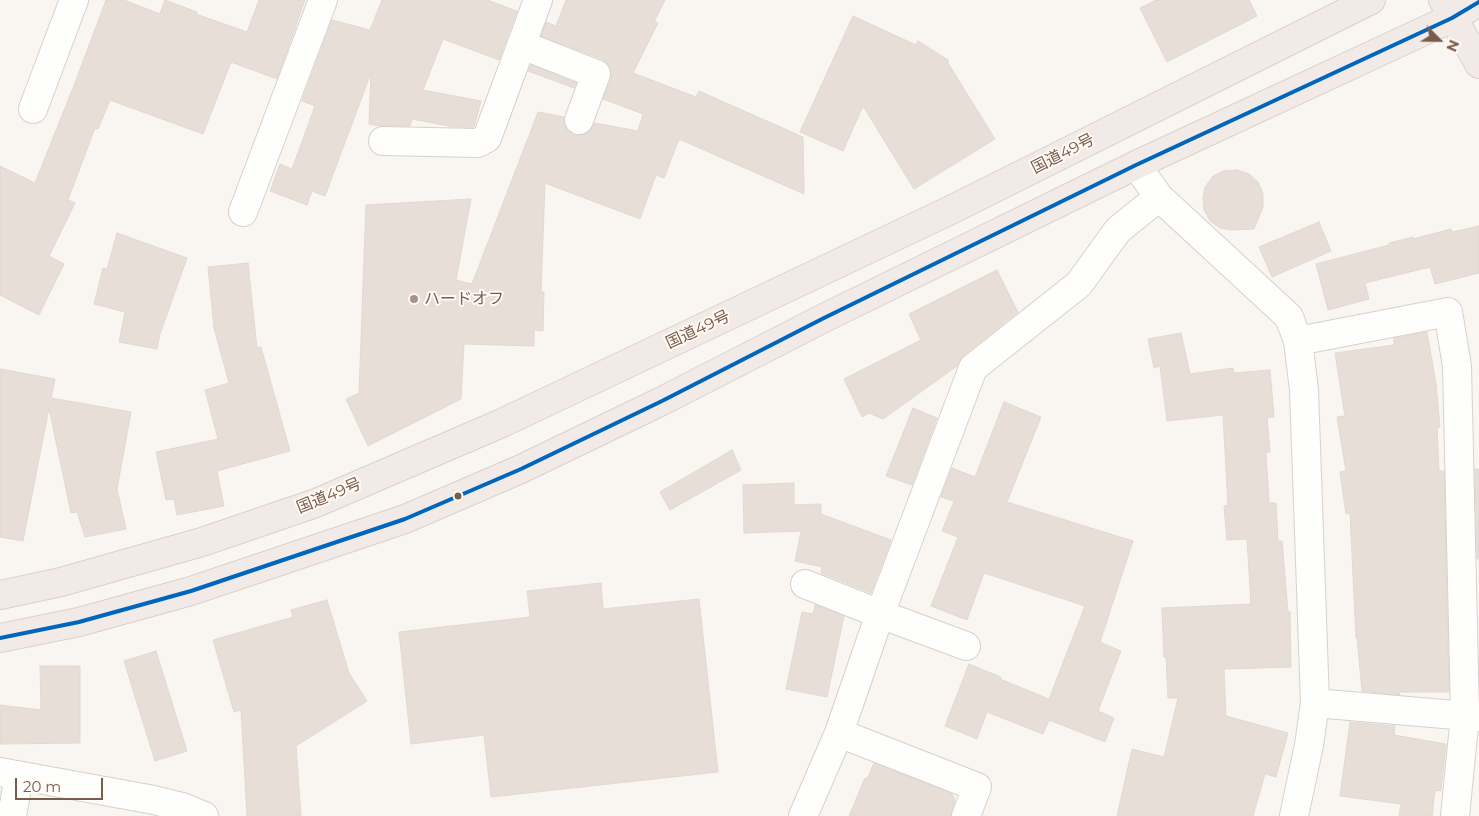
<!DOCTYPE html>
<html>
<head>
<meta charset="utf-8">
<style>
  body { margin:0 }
  #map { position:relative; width:1479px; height:816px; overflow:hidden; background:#f9f5f0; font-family:Montserrat,sans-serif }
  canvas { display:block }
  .north { position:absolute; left:1414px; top:15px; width:50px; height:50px; -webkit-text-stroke:4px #fffaf3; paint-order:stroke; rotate:113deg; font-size:14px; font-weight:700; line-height:20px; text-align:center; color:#7a5c4d }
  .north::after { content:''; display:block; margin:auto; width:18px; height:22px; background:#7a5c4d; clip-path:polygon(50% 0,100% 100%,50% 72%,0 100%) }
  .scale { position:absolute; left:15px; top:778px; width:88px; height:22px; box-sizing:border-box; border:2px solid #7a5c4d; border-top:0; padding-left:6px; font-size:15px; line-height:18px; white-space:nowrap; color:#7a5c4d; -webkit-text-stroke:4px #fffaf3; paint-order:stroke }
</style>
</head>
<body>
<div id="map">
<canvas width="1479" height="816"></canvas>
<div class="north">N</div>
<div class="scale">20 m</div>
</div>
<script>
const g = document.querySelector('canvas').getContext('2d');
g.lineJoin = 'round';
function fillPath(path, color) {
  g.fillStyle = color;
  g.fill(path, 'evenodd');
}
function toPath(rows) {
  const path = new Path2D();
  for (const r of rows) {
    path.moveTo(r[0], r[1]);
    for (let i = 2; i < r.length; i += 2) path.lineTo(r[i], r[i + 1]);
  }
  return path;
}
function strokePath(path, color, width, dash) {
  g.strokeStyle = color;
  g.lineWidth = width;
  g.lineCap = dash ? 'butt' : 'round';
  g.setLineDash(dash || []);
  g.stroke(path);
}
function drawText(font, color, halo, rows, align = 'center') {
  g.font = font + ' Montserrat,"Noto Sans JP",sans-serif';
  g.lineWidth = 4;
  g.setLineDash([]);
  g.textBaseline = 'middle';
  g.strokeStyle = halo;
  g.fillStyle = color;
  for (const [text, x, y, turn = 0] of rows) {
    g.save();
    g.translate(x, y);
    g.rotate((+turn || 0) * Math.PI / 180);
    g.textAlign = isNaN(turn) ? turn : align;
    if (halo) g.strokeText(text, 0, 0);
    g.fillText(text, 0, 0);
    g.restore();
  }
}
const building = toPath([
  [106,0,124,0,160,14,165,0,197,12,196,14,247,32,259,0,305,0,277,79,231,62,203,134,110,100,98,129,95,128,68,200,75,203,49,256,64,264,39,315,0,295,0,166,35,183,73,88,106,0],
  [382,0,487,0,517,11,499,60,443,39,423,90,481,101,474,127,454,127,412,119,410,126,380,126,369,124,371,73,325,196,312,191,307,205,270,191,280,164,292,169,315,106,302,101,332,20,370,30,382,0],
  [566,0,665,0,654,22,658,23,633,73,696,97,699,91,803,137,804,194,679,139,664,178,656,175,640,219,545,183,541,292,544,292,543,331,534,330,534,346,464,344,461,399,368,446,346,399,359,393,366,205,471,199,456,280,472,284,538,112,564,117,564,123,567,130,574,135,581,135,589,132,595,123,638,131,643,114,603,99,611,79,611,71,608,64,602,59,541,36,546,22,556,26,566,0],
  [1156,0,1249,0,1257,16,1167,62,1140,8,1156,0],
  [853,16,916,45,918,41,948,60,948,63,995,139,914,189,863,106,843,151,800,132,853,16],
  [531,65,576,83,574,88,528,71,531,65],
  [1237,170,1249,174,1258,182,1263,194,1263,207,1254,229,1230,230,1220,228,1210,221,1204,210,1203,198,1205,187,1213,176,1224,171,1237,170],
  [1319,222,1331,251,1272,277,1259,247,1319,222],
  [1479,226,1479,273,1435,284,1430,267,1365,283,1369,299,1328,310,1316,264,1389,245,1389,243,1413,237,1413,239,1451,229,1452,232,1479,226],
  [117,233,187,258,160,334,157,349,119,342,125,312,94,304,103,268,107,269,117,233],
  [248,263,257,348,261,347,290,451,217,471,224,506,177,515,174,499,166,500,156,452,218,439,205,390,229,383,214,328,208,267,248,263],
  [997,270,1018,312,963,356,957,366,883,419,869,413,862,417,844,379,921,340,909,314,997,270],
  [1427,332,1436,384,1440,427,1437,428,1439,471,1444,471,1449,692,1400,692,1399,695,1362,691,1357,638,1356,638,1350,513,1346,514,1340,472,1346,471,1337,417,1345,416,1335,353,1394,345,1394,338,1427,332],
  [1181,333,1190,374,1233,368,1234,373,1270,370,1274,417,1267,417,1270,452,1266,452,1269,503,1276,503,1278,541,1282,541,1288,612,1290,612,1291,667,1224,669,1226,716,1288,733,1276,777,1265,774,1253,816,1117,816,1132,749,1164,757,1178,698,1168,698,1166,657,1164,657,1162,608,1251,604,1247,539,1227,540,1224,506,1228,505,1223,415,1167,421,1160,366,1154,368,1148,339,1181,333],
  [0,369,55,379,51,398,131,412,117,489,126,529,85,537,77,512,71,513,49,408,23,541,0,537,0,369],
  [1004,402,1041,417,1007,502,1133,541,1100,642,1121,651,1098,711,1114,718,1105,742,1049,720,1043,734,987,712,977,739,945,726,969,664,1001,677,1000,679,1049,699,1085,606,984,573,967,620,931,606,958,537,942,531,954,501,941,497,952,468,975,477,1004,402],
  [913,408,937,418,912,485,886,476,913,408],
  [732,450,741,470,670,510,660,492,732,450],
  [1475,469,1479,469,1479,559,1477,559,1475,469],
  [794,483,794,505,821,504,821,514,891,540,871,593,821,573,822,567,795,561,801,531,744,533,743,485,794,483],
  [601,583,603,609,699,599,718,772,491,797,484,735,411,744,399,632,530,617,527,591,601,583],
  [327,600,349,673,367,701,296,746,301,816,247,816,241,710,234,712,213,640,293,617,291,610,327,600],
  [815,605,844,616,827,697,786,689,802,612,813,614,815,605],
  [156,651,187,751,155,761,124,661,156,651],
  [40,666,80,666,80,743,0,744,0,705,41,710,40,666],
  [1350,722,1395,726,1394,735,1446,744,1441,791,1435,790,1432,816,1399,816,1401,804,1340,796,1350,722],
  [874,763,952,794,955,800,951,816,849,816,865,778,867,779,874,763]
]);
fillPath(building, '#e6ded7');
strokePath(building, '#e2d8d2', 1);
const street = toPath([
  [522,45,596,74,579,120],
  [33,109,74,0],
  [383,141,478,143,487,138,538,0],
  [1136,165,1159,197,1289,317,1298,341,1304,390,1315,703,1309,745,1294,816],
  [243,212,323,0],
  [1298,341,1448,312,1457,366,1465,715,1455,816],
  [805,584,880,614,966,646],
  [1315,703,1479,717],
  [839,733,977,787,966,816],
  [0,772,154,800,182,807,204,816],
  [12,816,19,776],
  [803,816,839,733,880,614,973,368,1079,284,1118,230,1159,197]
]);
const highway = toPath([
  [1443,0,1479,64],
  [0,595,61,582,202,542,316,503,502,423,955,208,1371,0],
  [0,638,79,622,191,591,405,519,521,469,662,401,824,318,1136,165,1452,18,1479,2]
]);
strokePath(street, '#d7d1cb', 30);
strokePath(highway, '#dad1cc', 30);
strokePath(street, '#fefefd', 28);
strokePath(highway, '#f2eae7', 28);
strokePath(toPath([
  [0,638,79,622,191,591,405,519,521,469,662,401,824,318,1136,165,1452,18,1479,2]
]), '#0065bd', 4);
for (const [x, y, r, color] of [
  [414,299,5,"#a69286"],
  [458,496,4.5,"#7a5c4d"]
]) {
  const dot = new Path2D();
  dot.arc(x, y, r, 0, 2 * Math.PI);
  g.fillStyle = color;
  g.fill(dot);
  strokePath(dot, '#fffaf3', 2);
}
drawText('16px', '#7a5c4d', '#fffaf3', [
  ["国道49号",1063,154,-27],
  ["国道49号",698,330,-25],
  ["国道49号",329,496,-22]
]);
drawText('16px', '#7a5c4d', '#fffaf3', [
  ["ハードオフ",424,299]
], 'left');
</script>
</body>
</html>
